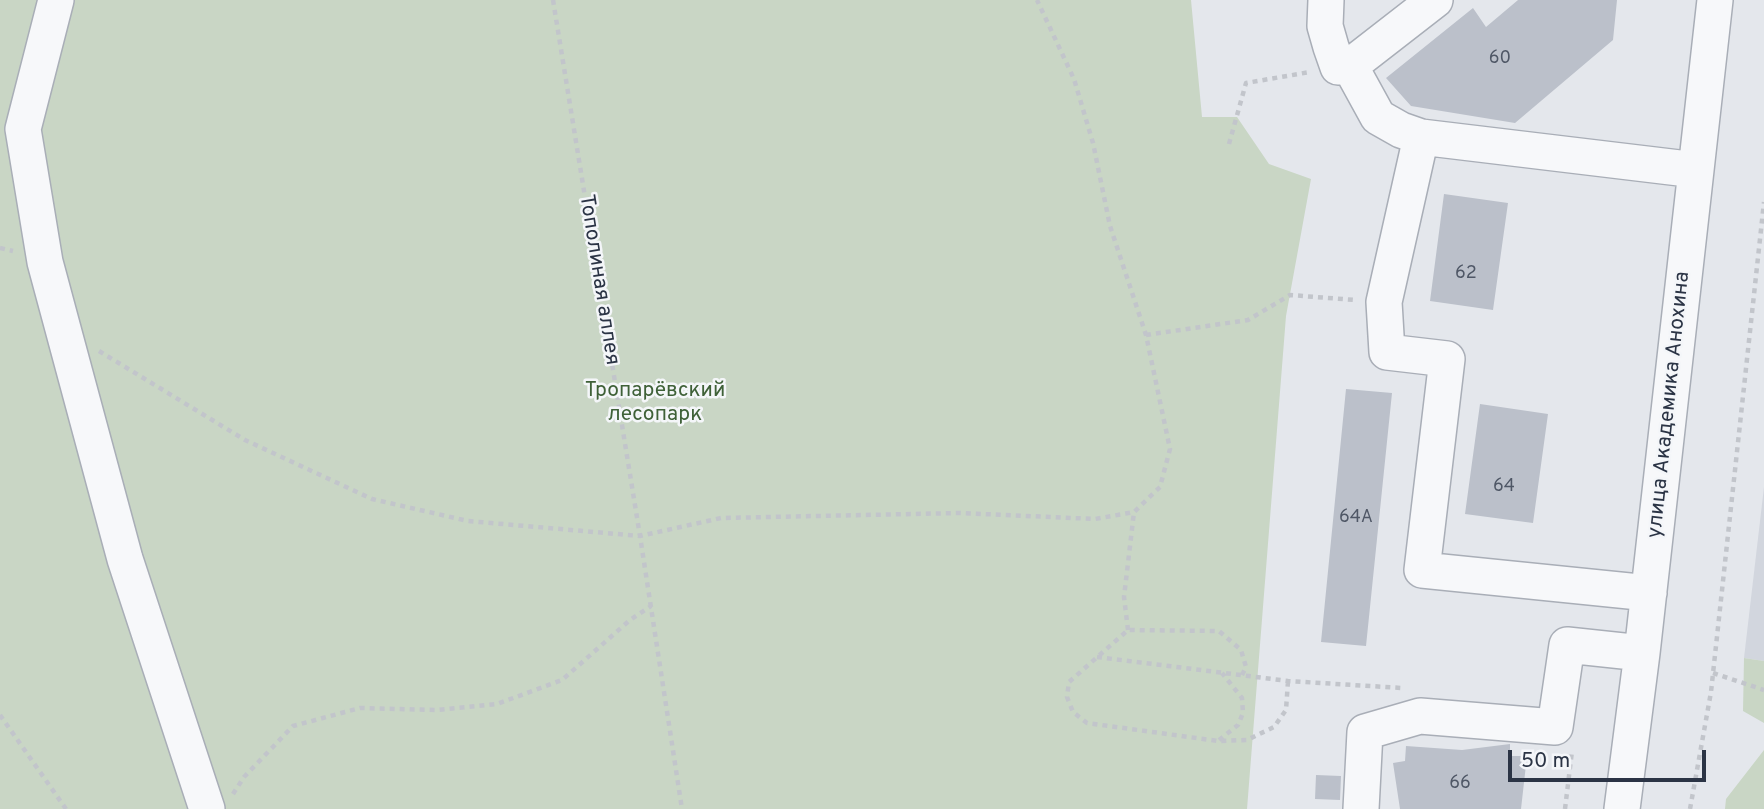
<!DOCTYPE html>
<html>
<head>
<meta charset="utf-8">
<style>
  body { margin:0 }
  #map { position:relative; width:1764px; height:809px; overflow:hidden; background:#e4e7ec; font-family:Overpass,sans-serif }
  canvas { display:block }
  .scale { position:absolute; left:1508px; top:750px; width:198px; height:32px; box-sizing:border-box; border:4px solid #2b3445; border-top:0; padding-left:9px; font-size:21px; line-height:24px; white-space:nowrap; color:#2b3445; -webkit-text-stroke:5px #f4f6f9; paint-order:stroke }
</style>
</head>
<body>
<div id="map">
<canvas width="1764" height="809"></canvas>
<div class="scale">50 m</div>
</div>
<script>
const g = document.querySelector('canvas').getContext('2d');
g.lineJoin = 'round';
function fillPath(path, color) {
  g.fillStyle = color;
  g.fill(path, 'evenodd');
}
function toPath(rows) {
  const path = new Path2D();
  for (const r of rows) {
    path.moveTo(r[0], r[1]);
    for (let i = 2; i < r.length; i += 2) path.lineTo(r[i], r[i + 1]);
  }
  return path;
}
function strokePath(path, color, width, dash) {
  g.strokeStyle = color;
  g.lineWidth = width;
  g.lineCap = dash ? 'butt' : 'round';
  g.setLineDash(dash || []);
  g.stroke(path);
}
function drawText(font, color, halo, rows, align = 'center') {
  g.font = font + ' Overpass,sans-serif';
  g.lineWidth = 5;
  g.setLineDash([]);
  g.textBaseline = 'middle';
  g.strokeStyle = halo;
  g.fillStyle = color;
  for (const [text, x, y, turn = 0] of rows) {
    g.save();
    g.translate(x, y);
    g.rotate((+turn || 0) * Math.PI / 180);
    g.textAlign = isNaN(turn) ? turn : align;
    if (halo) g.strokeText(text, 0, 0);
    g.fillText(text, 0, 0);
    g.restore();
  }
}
fillPath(toPath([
  [1764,487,1764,661,1744,658]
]), '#d2d6de');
fillPath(toPath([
  [0,0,1191,0,1202,117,1237,117,1269,164,1311,179,1286,316,1247,809,0,809],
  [1744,658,1764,661,1764,723,1743,711],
  [1764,750,1764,809,1725,809,1726,799]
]), '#c9d6c5');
fillPath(toPath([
  [1518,0,1617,0,1613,40,1515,123,1411,106,1386,78,1473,8,1486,27],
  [1444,194,1508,203,1493,310,1430,301],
  [1346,389,1392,393,1366,646,1321,642],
  [1480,404,1548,414,1533,523,1465,514],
  [1510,744,1510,756,1527,756,1521,809,1400,809,1393,763,1405,761,1406,746,1462,750],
  [1316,775,1341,776,1340,800,1315,799]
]), '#bbc0ca');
const minor = toPath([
  [56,0,23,129,45,262,125,559,207,809],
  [1326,0,1325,26,1331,47,1338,67,1350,66,1378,117,1401,130,1421,137,1696,170],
  [1350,66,1435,0],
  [1421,137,1384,302,1387,352,1447,359,1422,570,1649,593],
  [1361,809,1365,732,1420,716,1555,727,1567,645,1642,653],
  [1622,809,1642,653,1715,0]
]);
strokePath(minor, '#a9aeb7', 38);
strokePath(toPath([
  [553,0,640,536,682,809],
  [1229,144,1246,83,1310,72],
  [0,248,13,251],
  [1146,335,1248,320,1290,295,1355,300],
  [99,351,245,440,372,499,468,521,640,536,721,518,960,513,1095,519,1134,512,1160,487,1170,449,1146,335,1110,226,1093,143,1074,79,1037,0],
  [1128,630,1124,597,1134,512],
  [1097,657,1288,681,1402,688],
  [1713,673,1764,690],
  [1242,675,1246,667,1241,650,1219,631,1128,630,1069,682,1067,697,1073,712,1087,723,1218,741,1247,740,1274,727,1286,710,1288,681],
  [0,715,66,809],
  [1219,740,1238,725,1243,713,1242,698,1222,673],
  [233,794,244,777,293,726,360,708,436,710,497,704,562,680,630,620,651,606],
  [1565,809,1572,751],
  [1690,809,1711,692,1764,202]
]), '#c2c5cb', 4.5, [5, 5]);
strokePath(minor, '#f7f8fa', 35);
drawText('18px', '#4f5766', null, [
  ["60",1500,59],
  ["62",1466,274],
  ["64",1504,487],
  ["64А",1356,518],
  ["66",1460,784]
]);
drawText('21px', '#2b3445', '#f4f6f9', [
  ["Тополиная аллея",598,280,81],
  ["улица Академика Анохина",1670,405,-84]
]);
drawText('21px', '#3f6138', '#f4f6f9', [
  ["Тропарёвский",655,392],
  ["лесопарк",655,416]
]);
</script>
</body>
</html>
